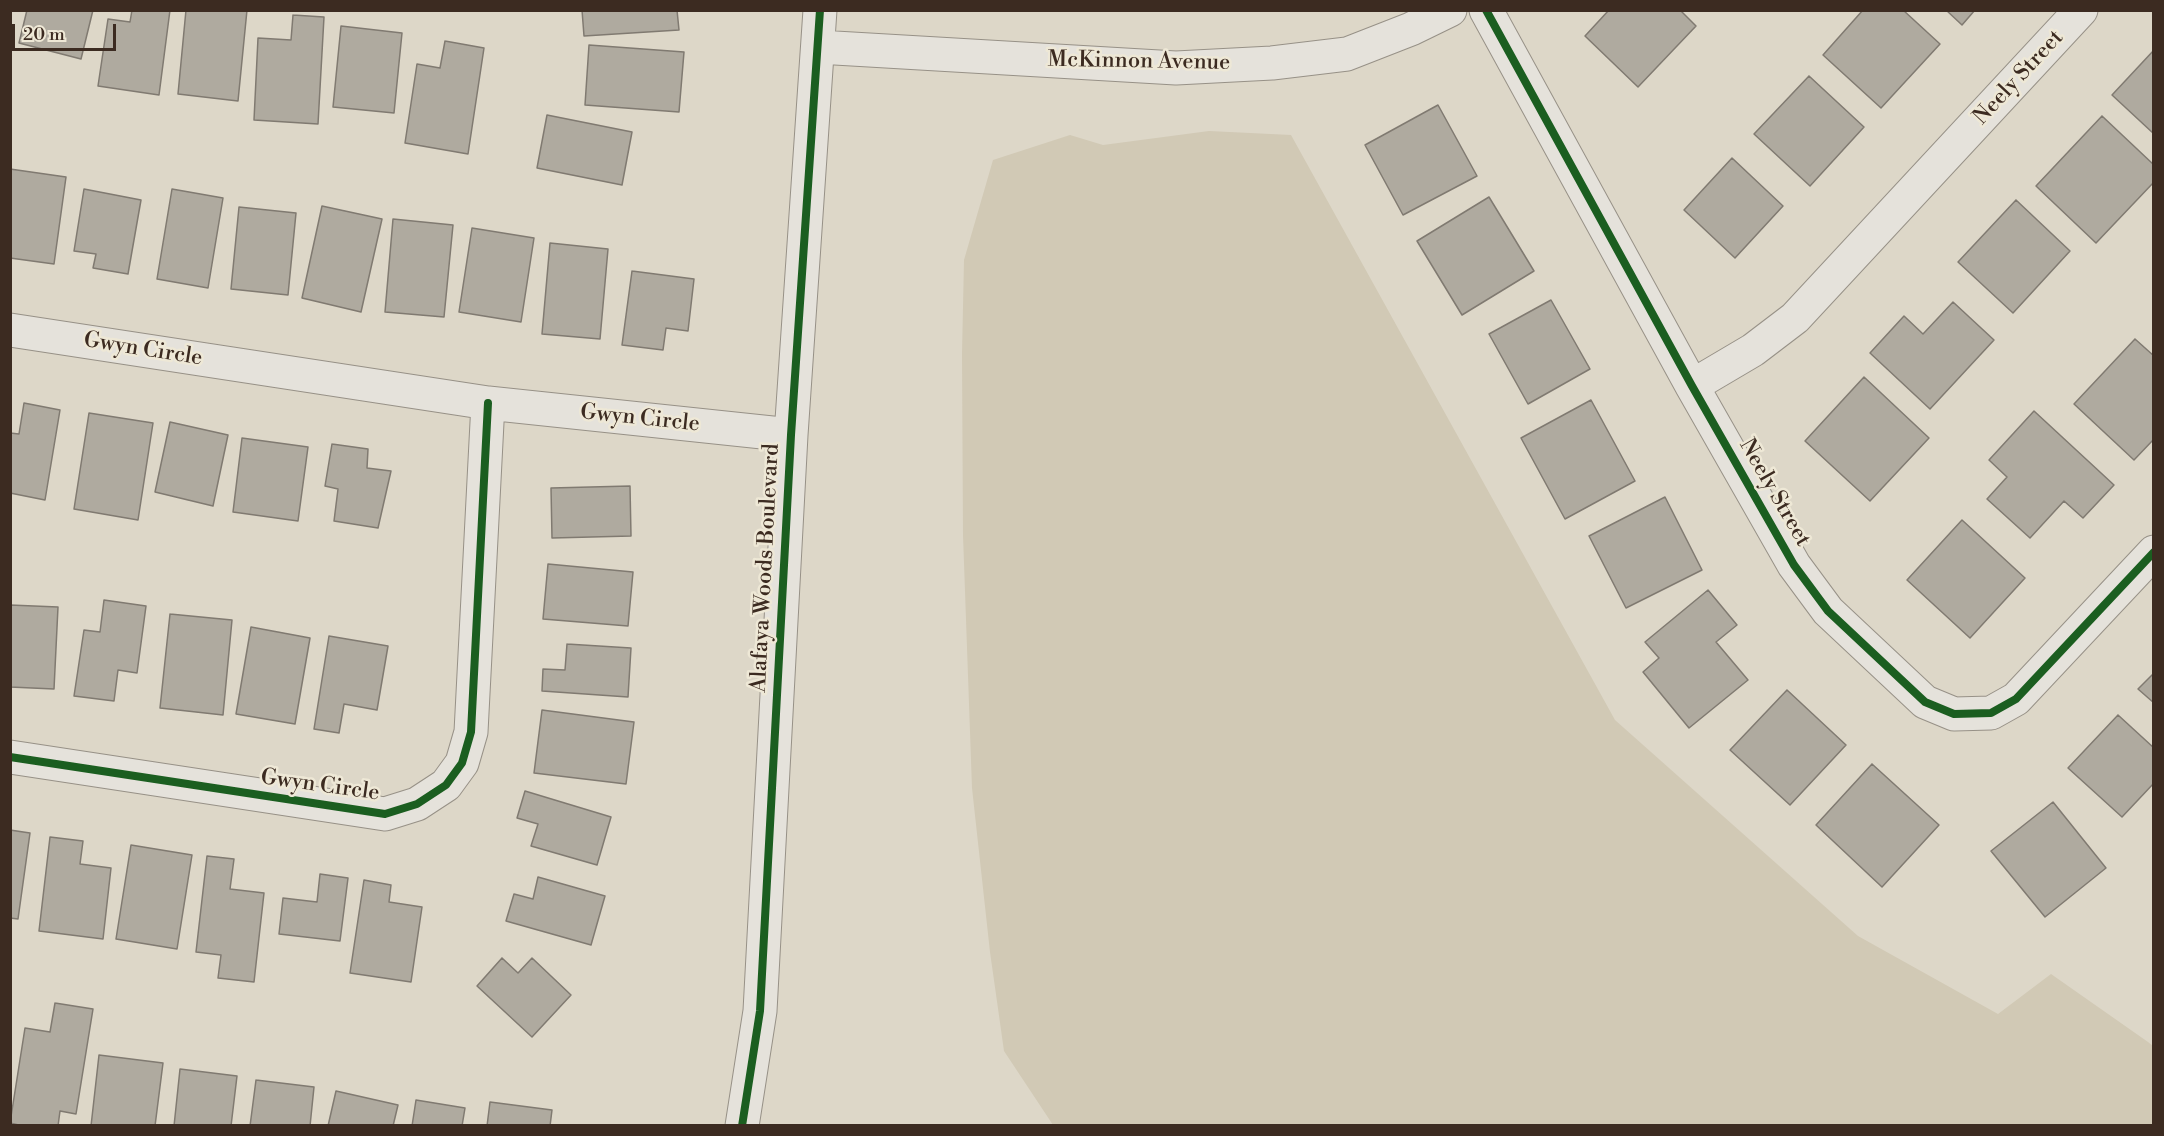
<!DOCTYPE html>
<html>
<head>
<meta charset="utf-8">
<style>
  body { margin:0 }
  #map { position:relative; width:2164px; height:1136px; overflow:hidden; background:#ddd7c8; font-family:"Libre Bodoni",serif }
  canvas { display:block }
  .frame { position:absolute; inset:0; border:12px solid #3c2b21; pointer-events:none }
  .scale { position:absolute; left:12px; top:24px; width:104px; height:27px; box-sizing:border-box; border:3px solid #3c2b21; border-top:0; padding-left:8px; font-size:18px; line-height:21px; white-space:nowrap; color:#3c2b21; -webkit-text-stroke:4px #eee8d6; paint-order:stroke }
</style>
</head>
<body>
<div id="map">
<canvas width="2164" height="1136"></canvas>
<div class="frame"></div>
<div class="scale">20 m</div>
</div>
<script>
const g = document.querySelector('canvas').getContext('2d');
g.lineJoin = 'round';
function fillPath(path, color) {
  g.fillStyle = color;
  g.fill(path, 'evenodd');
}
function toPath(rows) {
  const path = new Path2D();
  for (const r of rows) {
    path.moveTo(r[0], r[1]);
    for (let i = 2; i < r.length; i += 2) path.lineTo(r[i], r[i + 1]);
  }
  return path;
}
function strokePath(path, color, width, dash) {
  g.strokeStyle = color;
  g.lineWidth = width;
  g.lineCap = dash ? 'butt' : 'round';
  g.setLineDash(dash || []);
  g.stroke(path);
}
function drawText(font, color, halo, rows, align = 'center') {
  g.font = font + ' "Libre Bodoni",serif';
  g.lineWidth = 5;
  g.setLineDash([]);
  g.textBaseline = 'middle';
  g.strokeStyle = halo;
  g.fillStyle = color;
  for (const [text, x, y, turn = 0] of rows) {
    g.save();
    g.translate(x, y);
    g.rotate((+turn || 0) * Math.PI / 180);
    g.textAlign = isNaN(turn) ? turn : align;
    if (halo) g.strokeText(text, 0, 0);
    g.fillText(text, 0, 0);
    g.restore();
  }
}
fillPath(toPath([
  [1209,131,1291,135,1615,720,1858,936,1998,1014,2051,974,2148,1042,2153,1046,2153,1125,1053,1125,1004,1051,990,952,972,788,963,535,962,354,964,260,993,160,1070,135,1103,145]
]), '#d1c9b5');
const building = toPath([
  [27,10,93,10,81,59,19,43,27,10],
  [132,10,170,10,159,95,98,86,108,19,130,22,132,10],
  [186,10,247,10,238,101,178,94,186,10],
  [582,10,677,10,679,30,584,36,582,10],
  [1609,10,1680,10,1696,26,1638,87,1585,36,1609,10],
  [1863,10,1903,10,1940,44,1881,108,1823,55,1863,10],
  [1946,10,1975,10,1962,25,1946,10],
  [293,15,324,17,318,124,254,120,258,38,291,40,293,15],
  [341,26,402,33,394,113,333,107,341,26],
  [445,41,484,48,468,154,405,143,417,64,440,68,445,41],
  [589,45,684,52,679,112,585,105,589,45],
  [2154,50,2154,134,2112,95,2154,50],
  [1809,76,1864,127,1810,186,1754,134,1809,76],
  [1438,105,1477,176,1403,215,1365,145,1438,105],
  [547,115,632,132,622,185,537,168,547,115],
  [2102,116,2154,165,2154,182,2096,243,2036,186,2102,116],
  [1732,158,1783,206,1735,258,1684,210,1732,158],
  [10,169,66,177,54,264,10,258,10,169],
  [84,189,141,200,128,274,93,268,96,254,74,251,84,189],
  [172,189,223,198,208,288,157,279,172,189],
  [1489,197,1534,271,1462,315,1417,241,1489,197],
  [2016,200,2070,251,2013,313,1958,262,2016,200],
  [322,206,382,219,361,312,302,298,322,206],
  [239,207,296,213,288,295,231,289,239,207],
  [393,219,453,225,444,317,385,312,393,219],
  [472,228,534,238,521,322,459,312,472,228],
  [550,243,608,249,600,339,542,334,550,243],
  [632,271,694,279,688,331,666,328,663,350,622,345,632,271],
  [1551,300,1590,369,1528,404,1489,334,1551,300],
  [1953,302,1994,340,1930,409,1870,353,1904,316,1923,334,1953,302],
  [2135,339,2154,356,2154,439,2134,460,2074,404,2135,339],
  [1864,377,1929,438,1870,501,1805,441,1864,377],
  [1591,400,1635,481,1565,519,1521,438,1591,400],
  [24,403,60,410,45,500,10,493,10,433,19,434,24,403],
  [2034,411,2114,485,2083,518,2064,501,2030,538,1987,499,2007,477,1989,460,2034,411],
  [89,413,153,423,138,520,74,509,89,413],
  [170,422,228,435,213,506,155,492,170,422],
  [242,438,308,447,298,521,233,512,242,438],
  [332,444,368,449,367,468,391,471,378,528,334,521,338,489,325,486,332,444],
  [630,486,631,536,552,538,551,488,630,486],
  [1665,497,1702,570,1626,608,1589,536,1665,497],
  [1962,520,2025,578,1970,638,1907,580,1962,520],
  [548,564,633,572,628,626,543,619,548,564],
  [1708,590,1737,625,1716,642,1748,680,1689,728,1643,672,1659,658,1645,642,1708,590],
  [104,600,146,606,137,673,118,670,114,701,74,696,84,630,100,632,104,600],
  [10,605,58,607,54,689,10,687,10,605],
  [170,614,232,620,223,715,160,708,170,614],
  [251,627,310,638,295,724,236,714,251,627],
  [329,636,388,646,377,710,344,704,339,733,314,729,329,636],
  [567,644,631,648,628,697,542,691,543,669,565,670,567,644],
  [2154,673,2154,703,2138,689,2154,673],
  [1787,690,1846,745,1790,805,1730,750,1787,690],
  [542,710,634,722,626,784,534,773,542,710],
  [2118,715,2154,748,2154,783,2122,817,2068,768,2118,715],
  [1872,764,1939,825,1882,887,1816,825,1872,764],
  [525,791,611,817,597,865,531,846,538,824,517,818,525,791],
  [2053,802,2106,868,2045,917,1991,851,2053,802],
  [10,830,30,833,18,919,10,918,10,830],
  [50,837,83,841,80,864,111,868,103,939,39,931,50,837],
  [131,845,192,855,177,949,116,939,131,845],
  [207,856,234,859,230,889,264,893,254,982,218,978,221,955,196,952,207,856],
  [320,874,348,878,340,941,279,934,283,898,317,902,320,874],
  [538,877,605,896,591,945,506,921,514,894,533,899,538,877],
  [364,880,391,885,389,902,422,907,411,982,350,973,364,880],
  [502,958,518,973,532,958,571,995,532,1037,477,986,502,958],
  [55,1003,93,1009,76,1114,60,1111,58,1126,23,1126,10,1123,25,1028,50,1032,55,1003],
  [99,1055,163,1063,155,1126,91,1126,99,1055],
  [180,1069,237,1076,231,1126,174,1126,180,1069],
  [256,1080,314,1087,310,1126,250,1126,256,1080],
  [336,1091,398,1105,393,1126,328,1126,336,1091],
  [416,1100,465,1108,462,1126,412,1126,416,1100],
  [490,1102,552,1110,550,1126,487,1126,490,1102]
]);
fillPath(building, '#afaa9f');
strokePath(building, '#807a71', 1.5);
const minor = toPath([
  [1486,10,1692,386,1794,565,1828,611,1925,702,1954,714,1991,713,2016,699,2154,552],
  [818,47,1176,68,1272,63,1347,54,1411,29,1450,10],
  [10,330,488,403,791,435],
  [1692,386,1753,350,1795,318,2081,10],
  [10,757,385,814,417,804,446,785,462,763,471,732,488,403],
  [742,1126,760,1011,791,435,820,10]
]);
strokePath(minor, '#979187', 35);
strokePath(minor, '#e5e2db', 33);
strokePath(toPath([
  [1486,10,1692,386,1794,565,1828,611,1925,702,1954,714,1991,713,2016,699,2154,552],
  [10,757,385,814,417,804,446,785,462,763,471,732,488,403],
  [742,1126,760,1011,791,435,820,10]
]), '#1b5e20', 8);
drawText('22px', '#3c2b21', '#eee8d6', [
  ["McKinnon Avenue",1139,62,1],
  ["Neely Street",2019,78,-47],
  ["Gwyn Circle",143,350,9],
  ["Gwyn Circle",640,419,6],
  ["Neely Street",1774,493,60],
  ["Alafaya Woods Boulevard",766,568,-87],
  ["Gwyn Circle",320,786,8]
]);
</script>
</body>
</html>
